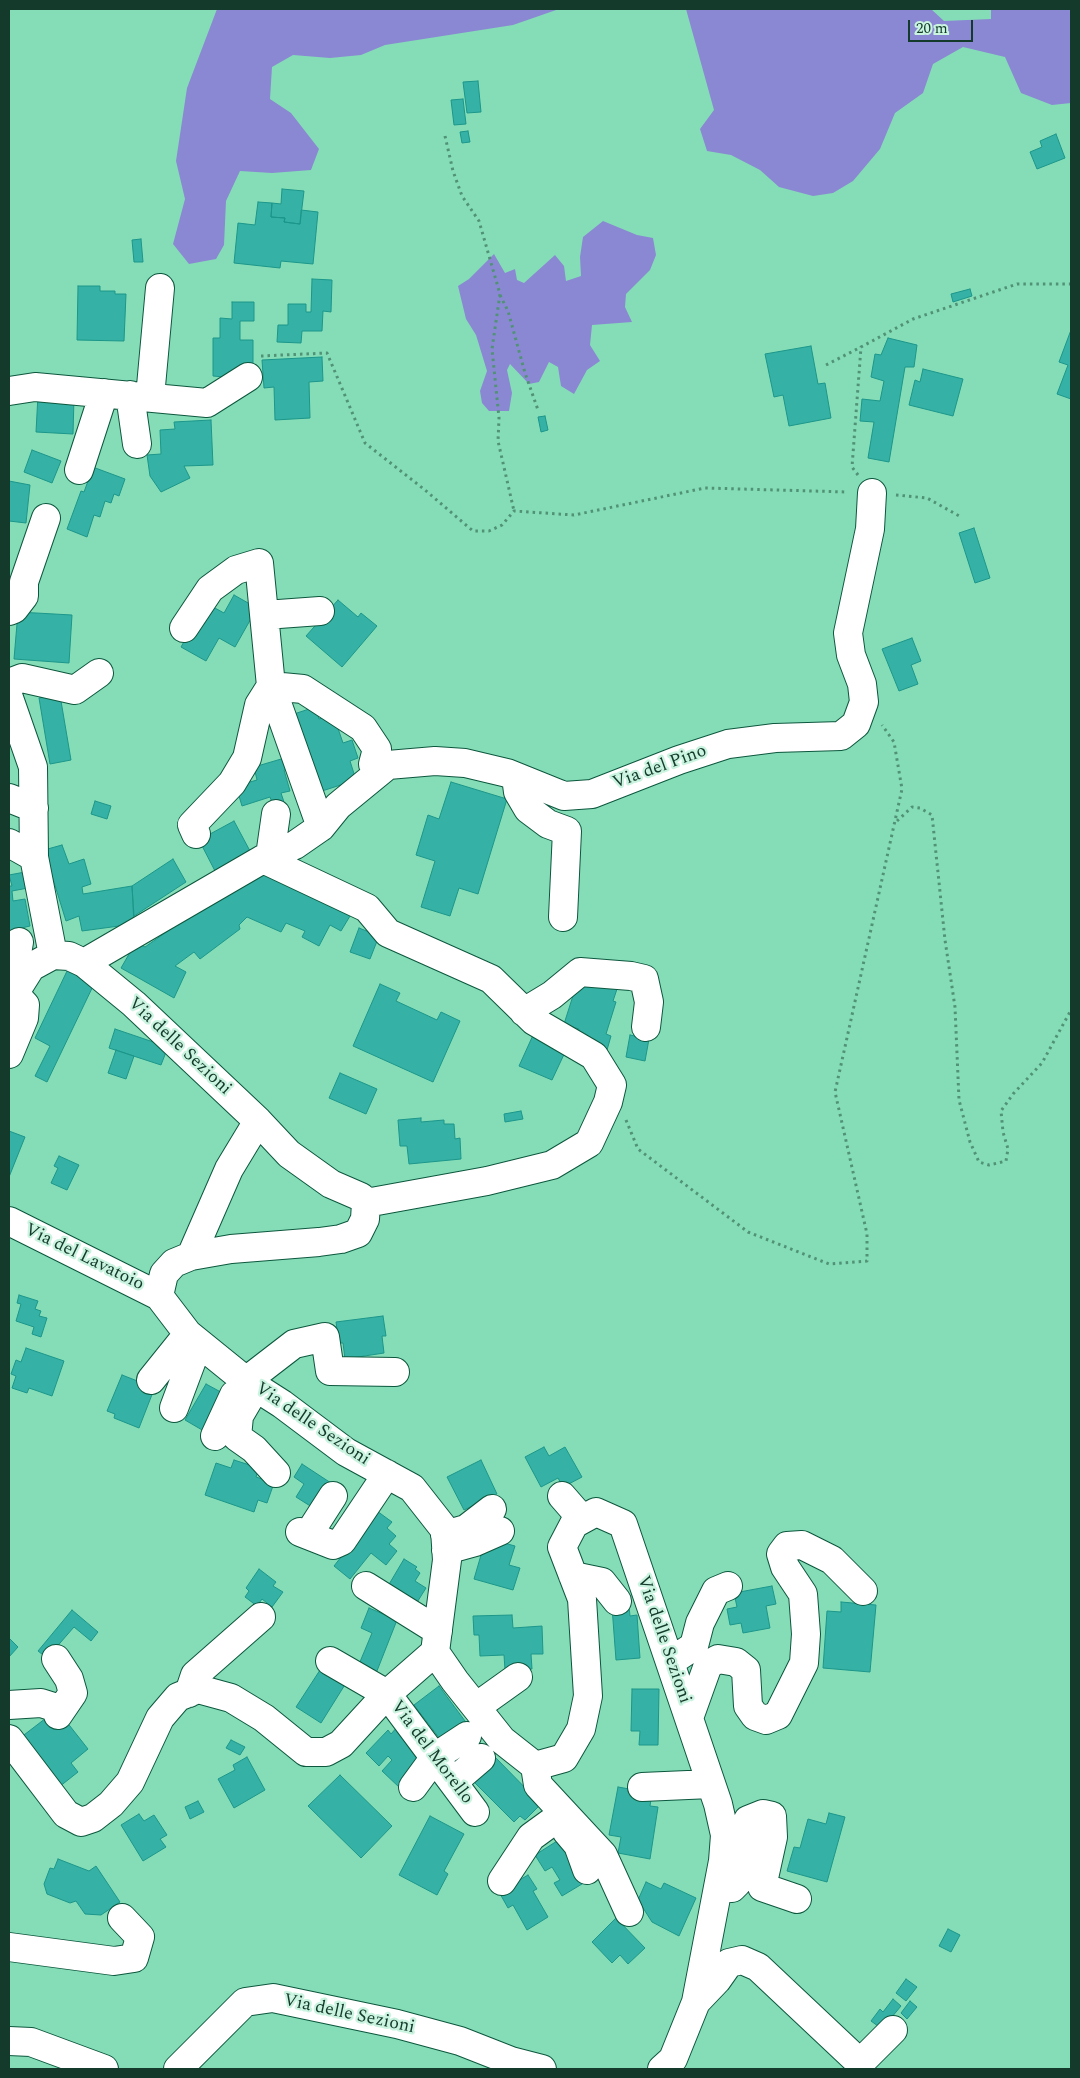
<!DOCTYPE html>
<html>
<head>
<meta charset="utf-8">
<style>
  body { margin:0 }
  #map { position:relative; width:1080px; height:2078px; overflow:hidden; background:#85ddb7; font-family:Spectral,serif }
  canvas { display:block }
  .frame { position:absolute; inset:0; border:10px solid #143a2b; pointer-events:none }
  .scale { position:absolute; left:908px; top:20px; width:65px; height:22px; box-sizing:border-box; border:2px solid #143a2b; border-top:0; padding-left:6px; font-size:15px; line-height:18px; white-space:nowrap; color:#143a2b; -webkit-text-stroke:4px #caf4e0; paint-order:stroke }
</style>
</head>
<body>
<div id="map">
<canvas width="1080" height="2078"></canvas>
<div class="frame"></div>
<div class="scale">20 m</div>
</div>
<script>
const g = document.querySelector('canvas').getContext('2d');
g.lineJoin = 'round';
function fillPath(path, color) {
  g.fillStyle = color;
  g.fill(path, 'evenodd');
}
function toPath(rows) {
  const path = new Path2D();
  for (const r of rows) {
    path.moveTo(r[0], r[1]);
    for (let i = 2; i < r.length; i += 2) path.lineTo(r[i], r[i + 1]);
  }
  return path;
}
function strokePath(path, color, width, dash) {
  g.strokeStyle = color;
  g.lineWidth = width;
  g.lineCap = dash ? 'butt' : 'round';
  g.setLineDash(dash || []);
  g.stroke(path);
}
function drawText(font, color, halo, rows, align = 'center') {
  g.font = font + ' Spectral,serif';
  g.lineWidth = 4.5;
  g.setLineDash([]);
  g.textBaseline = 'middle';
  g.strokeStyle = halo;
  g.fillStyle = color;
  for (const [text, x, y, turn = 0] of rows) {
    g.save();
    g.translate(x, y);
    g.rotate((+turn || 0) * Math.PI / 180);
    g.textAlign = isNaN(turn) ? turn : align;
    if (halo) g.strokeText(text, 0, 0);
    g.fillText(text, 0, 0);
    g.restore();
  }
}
fillPath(toPath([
  [217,9,559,9,513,25,385,45,361,55,330,58,293,55,272,67,270,99,291,113,319,149,311,170,272,173,240,171,226,201,224,245,216,259,189,264,173,244,185,199,176,161,187,88],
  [686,9,931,9,944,21,991,19,991,9,1071,9,1071,103,1052,105,1021,93,1005,57,963,47,933,64,923,93,895,113,880,149,853,181,833,193,813,196,779,187,760,170,731,155,707,151,700,129,714,110],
  [603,221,637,235,653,238,656,255,650,270,626,294,625,307,632,322,592,325,590,345,600,361,587,370,574,394,561,386,558,367,549,362,539,382,529,384,510,364,507,370,512,393,509,411,489,411,482,403,480,391,487,371,476,335,466,319,458,286,469,279,494,254,505,273,515,269,517,280,524,283,555,255,564,266,566,281,581,276,580,257,583,237]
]), '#8a88d2');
const building = toPath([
  [478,81,481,112,467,113,463,82,478,81],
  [463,99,466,124,454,125,451,100,463,99],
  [468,131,470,142,462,143,460,132,468,131],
  [1056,134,1065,158,1037,169,1030,152,1042,147,1040,141,1056,134],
  [282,189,304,191,300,224,284,222,285,218,271,217,272,203,281,204,282,189],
  [258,202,272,203,271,217,285,218,284,222,300,224,301,210,318,212,313,264,281,261,280,268,234,263,238,223,255,225,258,202],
  [141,239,143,262,134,262,132,240,141,239],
  [312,279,332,280,331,312,323,311,322,331,302,331,301,343,277,342,278,325,288,325,288,304,306,304,306,312,311,312,312,279],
  [78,286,100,286,100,291,115,291,115,294,126,294,124,341,77,340,78,286],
  [970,289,972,296,953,302,951,294,970,289],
  [232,302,254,302,254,321,240,321,240,340,253,340,253,367,235,378,213,376,213,338,220,338,220,318,232,319,232,302],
  [1071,330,1071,399,1057,394,1068,365,1059,362,1071,330],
  [888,338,917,345,914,367,905,367,889,462,868,458,874,422,860,421,862,399,880,401,884,381,871,377,875,354,881,355,888,338],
  [811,346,818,384,825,383,831,418,789,426,783,395,774,397,765,354,811,346],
  [322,357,323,381,309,382,310,418,275,420,274,387,264,388,262,360,322,357],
  [923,369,963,379,953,416,909,405,915,380,920,382,923,369],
  [38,395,74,398,73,434,36,432,38,395],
  [545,416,548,430,541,432,538,417,545,416],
  [211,420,213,465,184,466,190,478,161,492,150,476,147,455,161,454,160,430,175,429,174,422,211,420],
  [32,450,61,461,52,483,24,472,32,450],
  [90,466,125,479,119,496,114,494,111,503,105,501,100,517,94,515,87,537,67,529,81,491,84,492,88,481,85,479,90,466],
  [9,481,30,485,26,523,9,521,9,481],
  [974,528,990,578,975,583,959,533,974,528],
  [234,595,257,608,235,647,219,638,206,661,181,647,196,620,204,624,213,607,224,613,234,595],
  [338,600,358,617,361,613,377,626,342,667,306,636,338,600],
  [18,612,72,615,69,663,14,659,18,612],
  [912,638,921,661,911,665,918,684,899,691,882,649,912,638],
  [60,695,71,760,50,764,39,698,60,695],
  [315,707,319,719,333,714,343,743,352,740,358,758,350,761,356,780,319,792,294,714,315,707],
  [288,757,291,768,284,770,290,791,281,793,284,802,273,805,270,797,242,806,236,786,257,780,254,767,288,757],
  [451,782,507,799,478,894,459,888,450,916,421,907,435,861,416,855,428,815,439,819,451,782],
  [95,801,111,806,107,819,91,814,95,801],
  [234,821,250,851,215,871,199,840,234,821],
  [62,845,69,864,84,859,91,884,82,887,83,894,132,886,134,924,82,931,79,916,66,921,44,850,62,845],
  [173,859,186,882,134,916,132,886,173,859],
  [259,867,353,911,341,931,330,925,319,946,302,937,305,931,286,923,281,932,247,917,239,925,240,929,200,959,194,952,175,966,186,972,174,998,121,968,136,942,145,947,259,867],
  [25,872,28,888,12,891,13,901,25,899,30,926,9,931,9,886,12,886,9,875,25,872],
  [359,928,379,936,370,959,350,952,359,928],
  [68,969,95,982,47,1082,35,1076,50,1046,35,1038,68,969],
  [579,977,617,989,613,1001,616,1002,606,1034,611,1036,607,1050,576,1040,579,1029,564,1024,579,977],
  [380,984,400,993,396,1001,437,1020,441,1012,460,1021,433,1082,353,1046,380,984],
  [115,1029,168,1047,161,1065,109,1048,115,1029],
  [534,1033,567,1048,552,1080,519,1066,534,1033],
  [630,1035,649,1039,645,1061,626,1057,630,1035],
  [116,1050,134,1056,126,1079,108,1073,116,1050],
  [340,1073,377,1089,366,1114,329,1098,340,1073],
  [521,1111,523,1119,505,1122,504,1114,521,1111],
  [421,1118,421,1122,444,1120,444,1124,454,1124,455,1139,460,1138,461,1159,409,1164,407,1146,400,1146,398,1120,421,1118],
  [9,1131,25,1137,9,1177,9,1131],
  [59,1156,79,1165,67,1190,51,1183,58,1168,54,1166,59,1156],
  [19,1295,38,1301,35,1309,41,1311,39,1316,47,1318,41,1337,32,1334,34,1327,16,1321,21,1304,17,1303,19,1295],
  [383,1316,386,1336,382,1336,384,1353,345,1359,343,1343,339,1343,336,1322,383,1316],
  [26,1348,64,1361,52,1396,29,1388,27,1393,12,1388,16,1376,11,1374,16,1360,21,1362,26,1348],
  [122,1375,140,1382,139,1386,153,1392,139,1428,114,1418,115,1414,107,1411,122,1375],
  [206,1384,230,1397,209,1434,185,1420,206,1384],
  [544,1447,549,1456,565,1447,582,1477,563,1487,558,1478,541,1487,525,1457,544,1447],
  [234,1460,259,1468,256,1477,274,1483,267,1503,258,1500,254,1512,205,1495,216,1463,231,1468,234,1460],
  [481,1460,497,1494,464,1510,447,1477,481,1460],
  [302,1464,331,1483,315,1509,296,1497,304,1484,294,1477,302,1464],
  [377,1511,392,1522,387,1528,396,1536,389,1544,397,1551,386,1565,371,1553,350,1579,334,1566,377,1511],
  [486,1538,515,1546,509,1565,520,1568,513,1590,474,1579,486,1538],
  [404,1559,417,1567,415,1569,420,1573,415,1581,426,1588,416,1604,388,1586,404,1559],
  [259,1569,276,1582,273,1586,283,1592,272,1607,262,1599,257,1606,245,1597,249,1591,246,1588,259,1569],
  [772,1586,776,1604,766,1606,770,1628,743,1633,741,1623,730,1625,727,1609,737,1607,734,1593,772,1586],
  [841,1602,876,1605,870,1672,823,1668,827,1611,841,1612,841,1602],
  [629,1606,630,1616,637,1615,640,1658,616,1660,612,1607,629,1606],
  [369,1608,397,1620,375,1676,357,1669,372,1633,361,1628,369,1608],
  [72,1610,98,1632,91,1641,74,1627,47,1658,38,1651,72,1610],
  [512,1615,513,1628,542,1626,543,1654,531,1654,532,1669,505,1670,504,1655,480,1656,479,1635,474,1635,473,1616,512,1615],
  [9,1638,18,1647,9,1657,9,1638],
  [322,1667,346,1683,321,1723,296,1707,322,1667],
  [439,1686,468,1725,440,1739,414,1705,439,1686],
  [632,1689,659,1689,658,1745,639,1745,640,1731,631,1731,632,1689],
  [50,1715,66,1721,88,1749,71,1763,78,1772,59,1787,20,1738,50,1715],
  [398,1726,426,1760,400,1788,382,1771,392,1760,388,1756,379,1766,366,1753,388,1730,391,1734,398,1726],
  [231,1740,245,1747,240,1755,226,1748,231,1740],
  [247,1757,265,1790,234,1808,218,1779,235,1770,233,1765,247,1757],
  [495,1757,541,1804,525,1820,520,1816,514,1822,472,1780,495,1757],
  [340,1775,392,1826,361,1858,308,1806,340,1775],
  [618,1787,652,1793,650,1806,658,1807,650,1859,618,1853,621,1837,609,1835,618,1787],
  [198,1801,204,1812,190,1819,185,1807,198,1801],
  [829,1813,845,1817,827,1882,787,1871,794,1847,800,1848,808,1819,826,1824,829,1813],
  [139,1814,144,1821,154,1815,167,1835,160,1839,166,1847,143,1861,121,1825,139,1814],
  [430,1816,464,1834,444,1871,448,1874,437,1895,399,1875,430,1816],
  [565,1836,587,1881,562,1896,554,1883,560,1880,552,1867,545,1871,535,1855,565,1836],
  [58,1859,89,1871,96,1866,120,1902,101,1915,85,1914,76,1901,70,1903,47,1894,44,1884,50,1868,54,1869,58,1859],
  [528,1875,537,1889,533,1891,548,1917,527,1930,513,1905,508,1908,499,1892,528,1875],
  [646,1882,661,1889,664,1883,696,1898,679,1936,652,1922,638,1900,646,1882],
  [616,1918,645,1948,628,1964,620,1955,612,1963,592,1942,616,1918],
  [948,1929,960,1935,951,1952,939,1946,948,1929],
  [906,1979,917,1987,906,2001,896,1993,906,1979],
  [893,1999,901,2006,882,2029,871,2021,880,2009,883,2012,893,1999],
  [910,2001,917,2007,907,2019,901,2013,910,2001]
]);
fillPath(building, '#35b2a5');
strokePath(building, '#1c968a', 1);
const minor = toPath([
  [9,391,35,387,207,403,248,377],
  [130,395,137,444],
  [150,397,160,288],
  [79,470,104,393],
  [9,611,14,609,24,596,24,582,46,518],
  [265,615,320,611],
  [184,628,210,589,236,570,259,563,271,686,321,827],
  [9,683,22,678,75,690,99,673],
  [9,698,33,767,34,857],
  [516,777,518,792,528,809,548,824,567,831,563,917],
  [9,798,34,808],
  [196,834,192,825,232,783,247,758,259,705,271,686,303,689,363,728,377,749,373,764],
  [9,843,34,857,53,955],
  [270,856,276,814],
  [263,859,295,845,321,827,338,806,388,765,435,761,465,763,507,773,564,796,592,794,679,760,728,744,775,738,841,736,856,724,864,702,862,684,851,655,848,633,870,529,872,493],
  [84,963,263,859,367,908,388,933,491,979,534,1021,594,1056,612,1085,608,1102,589,1143,552,1165,487,1181,366,1203],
  [9,978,15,965,19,942],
  [9,992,14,993,25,1005,24,1018,9,1054],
  [9,1002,31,967,53,955,69,956,84,963,134,1004,258,1121,289,1154,331,1184,361,1197,366,1203,365,1219,358,1233,341,1239,319,1242,231,1249,191,1256,174,1263,164,1274,159,1296,188,1334,246,1381,282,1404,346,1452,412,1488,445,1530,447,1560,435,1652,455,1681,502,1740,535,1766,564,1758,581,1729,588,1696,582,1599,562,1547,574,1524,596,1512,623,1524,718,1804,725,1835,723,1861,696,2002,673,2059,662,2069],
  [524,1012,552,995,580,972,631,976,644,979,649,1002,646,1027],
  [9,1221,159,1296],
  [191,1256,229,1169,258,1121],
  [151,1380,188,1334],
  [246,1381,294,1344,325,1337,330,1371,395,1372],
  [256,1387,239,1416,237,1437,254,1449,276,1473],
  [174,1408,198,1344],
  [215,1436,234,1395],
  [562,1496,582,1519],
  [300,1532,333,1545,342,1541,387,1474],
  [308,1535,333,1496],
  [445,1535,466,1529,492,1509],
  [446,1550,475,1542,500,1531],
  [573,1576,602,1582,617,1601],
  [366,1586,438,1631],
  [56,1659,69,1679,73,1693,58,1715],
  [330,1661,387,1694,475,1812],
  [670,1662,694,1646,700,1623,716,1591,728,1586],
  [189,1693,195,1675,261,1617],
  [9,1705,41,1703,60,1709],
  [476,1707,518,1677],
  [689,1718,708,1665,718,1659,736,1662,746,1670,748,1706,755,1716,766,1720,778,1715,804,1663,806,1634,803,1594,785,1567,781,1554,787,1546,802,1545,832,1560,863,1591],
  [9,1739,66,1814,81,1822,93,1818,111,1804,130,1782,160,1718,178,1697,198,1689,231,1698,264,1718,306,1752,326,1752,341,1744,387,1694,435,1652],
  [535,1766,538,1785,603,1855,629,1912],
  [453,1782,481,1758],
  [413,1787,435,1757,467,1736],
  [642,1787,711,1784],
  [567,1832,578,1845,587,1870],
  [502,1881,531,1837,564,1813],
  [732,1888,737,1883,748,1820,763,1814,772,1816,773,1837,762,1887,797,1899],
  [9,1947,114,1961,134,1958,140,1937,122,1918],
  [696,2002,717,1980,729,1963,742,1960,758,1967,860,2063,893,2030],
  [9,2041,31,2042,104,2069],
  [178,2069,245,2002,273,1998,397,2024,460,2041,511,2061,542,2069]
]);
strokePath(minor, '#0c573e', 30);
strokePath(toPath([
  [445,136,453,171,462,196,479,221,500,294,492,349,499,418,498,441,514,511],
  [500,295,508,311,525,373,538,410],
  [261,356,327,353,365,443,425,490,473,531,489,531,502,525,514,511,574,515,705,488,848,492],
  [826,365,861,347],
  [858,475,852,467,861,347,913,319,1017,284,1071,284],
  [896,495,927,498,961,517],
  [897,821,912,807,920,808,932,815,945,940,955,1007,959,1100,970,1142,979,1162,989,1165,1006,1161,1008,1149,1003,1132,1001,1111,1013,1094,1042,1063,1071,1010],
  [626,1120,638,1149,748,1232,829,1264,867,1261,867,1234,835,1092,902,789,894,742,882,725]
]), '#519277', 3, [2.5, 4]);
strokePath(minor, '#fff', 28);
drawText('18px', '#143a2b', '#caf4e0', [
  ["Via del Pino",660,768,-20],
  ["Via delle Sezioni",179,1047,43],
  ["Via del Lavatoio",84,1258,26],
  ["Via delle Sezioni",312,1425,34],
  ["Via delle Sezioni",663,1640,71],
  ["Via del Morello",431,1753,53],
  ["Via delle Sezioni",349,2015,12]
]);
</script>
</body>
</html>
